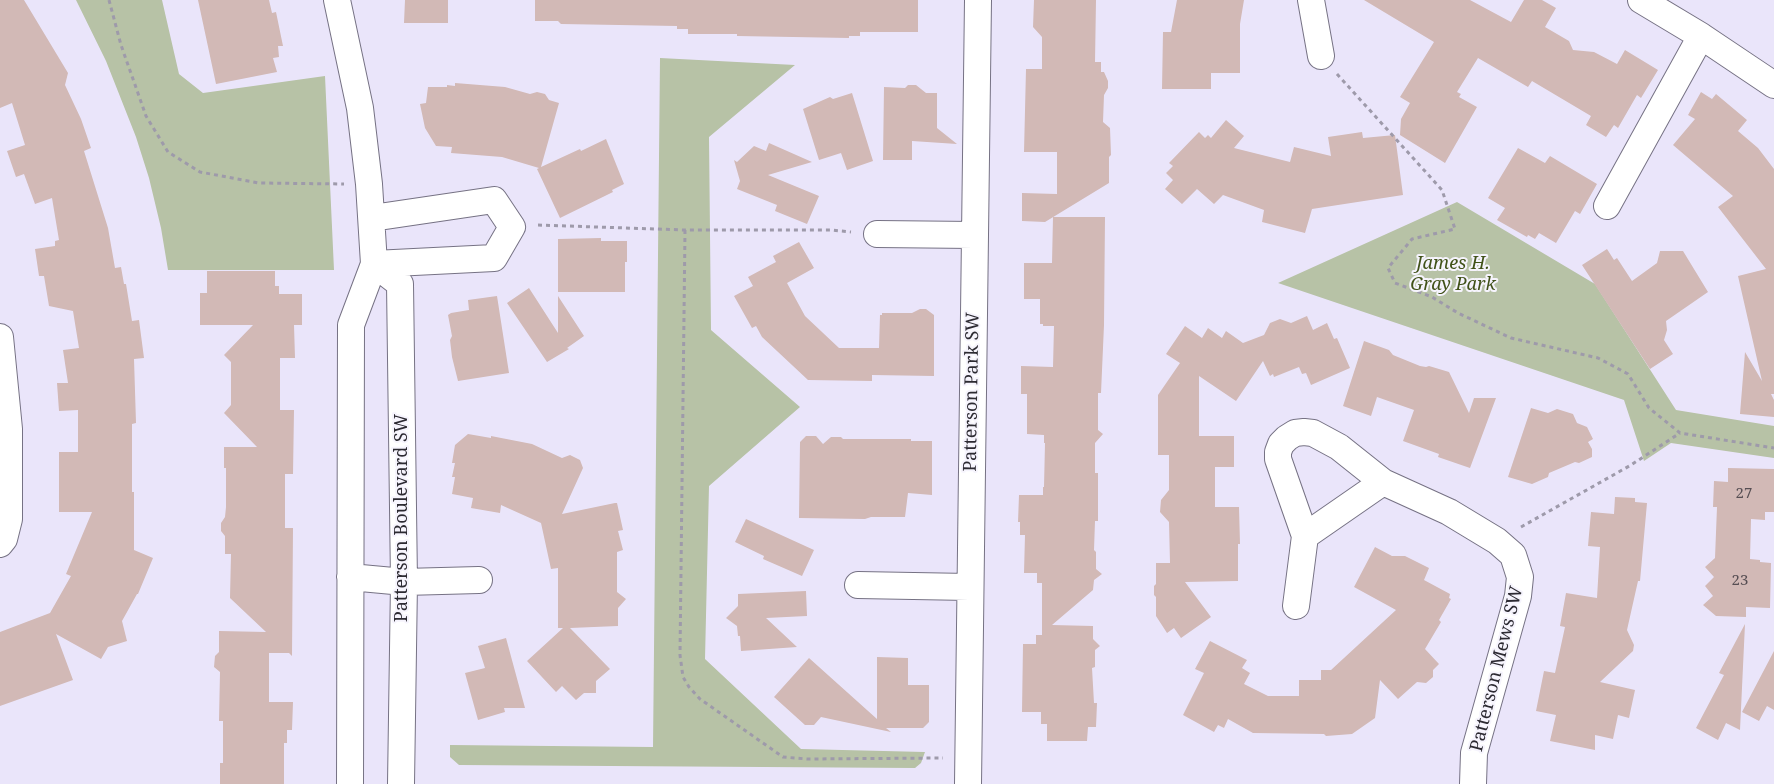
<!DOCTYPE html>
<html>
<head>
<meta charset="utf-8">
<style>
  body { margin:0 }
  canvas { display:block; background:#eae5fa }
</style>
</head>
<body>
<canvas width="1774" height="784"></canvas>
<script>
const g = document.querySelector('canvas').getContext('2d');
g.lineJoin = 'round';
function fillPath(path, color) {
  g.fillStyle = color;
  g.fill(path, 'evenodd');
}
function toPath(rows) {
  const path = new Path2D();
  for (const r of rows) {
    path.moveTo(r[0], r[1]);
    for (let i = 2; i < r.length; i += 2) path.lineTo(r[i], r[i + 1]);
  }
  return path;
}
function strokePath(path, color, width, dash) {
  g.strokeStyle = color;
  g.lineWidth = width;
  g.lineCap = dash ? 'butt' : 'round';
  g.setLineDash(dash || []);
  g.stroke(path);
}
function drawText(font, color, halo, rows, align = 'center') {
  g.font = font + ' "Noto Serif",serif';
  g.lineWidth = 4;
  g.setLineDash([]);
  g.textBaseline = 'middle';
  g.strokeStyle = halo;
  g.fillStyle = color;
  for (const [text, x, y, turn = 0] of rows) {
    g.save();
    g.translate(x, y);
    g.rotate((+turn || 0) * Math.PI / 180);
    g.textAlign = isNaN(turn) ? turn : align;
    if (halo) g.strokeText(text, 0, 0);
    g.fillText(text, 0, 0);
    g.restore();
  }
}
fillPath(toPath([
  [76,0,162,0,179,74,203,93,325,76,334,270,168,270,161,228,149,178,136,137,106,61],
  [660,58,795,65,709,137,711,330,800,407,709,486,705,659,801,749,925,752,921,763,915,768,459,765,450,757,450,745,653,747],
  [1457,202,1595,284,1676,410,1774,426,1774,458,1671,443,1644,461,1624,400,1278,283]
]), '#b7c2a6');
fillPath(toPath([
  [0,0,24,0,68,73,65,85,81,119,91,148,84,151,108,228,115,268,121,267,124,284,126,284,132,321,139,320,144,358,134,359,136,423,132,424,132,492,134,492,134,550,153,558,138,594,137,594,122,621,127,641,108,647,101,659,56,634,73,680,0,706,0,632,50,613,71,576,66,574,92,512,59,512,59,452,78,452,78,410,59,411,57,383,68,383,63,350,79,348,73,311,49,306,44,276,39,276,35,249,55,246,55,241,59,240,52,198,35,204,24,174,16,177,7,151,25,145,12,103,0,108],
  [198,0,269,0,272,13,276,12,283,46,278,46,279,57,273,58,277,72,216,84],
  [405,0,448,0,448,23,404,23],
  [535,0,918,0,918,32,860,32,860,36,849,36,849,38,737,36,737,34,688,34,688,29,677,29,677,26,561,24,558,21,535,21],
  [1034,0,1096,0,1095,62,1101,62,1101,72,1104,72,1108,81,1108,88,1104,95,1103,122,1110,128,1111,155,1109,157,1109,183,1045,222,1022,221,1022,193,1057,194,1057,152,1024,152,1026,69,1042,69,1042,37,1033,27],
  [1177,0,1244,0,1240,24,1240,73,1211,73,1211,89,1162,89,1163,32,1171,32],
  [1364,0,1470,0,1511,22,1524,0,1542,0,1556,8,1545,27,1569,41,1573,50,1594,52,1617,64,1625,50,1658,70,1641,98,1637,95,1618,128,1614,125,1606,137,1586,125,1591,116,1532,81,1528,87,1478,58,1457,92,1461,94,1459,97,1477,107,1445,163,1400,135,1401,119,1410,103,1400,97,1434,42],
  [455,83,505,87,530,94,537,92,545,94,549,100,559,103,541,167,580,149,581,151,606,139,624,184,612,190,613,192,560,218,537,169,539,168,502,157,451,153,452,147,436,146,425,128,420,104,426,103,428,87,447,87,447,85,455,86],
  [908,85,916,85,926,93,937,93,937,128,957,144,912,141,912,160,883,160,884,87,905,88],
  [1701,92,1712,99,1716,94,1747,120,1738,131,1758,148,1774,169,1774,394,1771,394,1774,400,1774,417,1740,414,1745,352,1762,381,1738,276,1766,269,1718,207,1733,196,1673,145,1695,119,1688,115],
  [852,93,873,161,847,170,841,153,819,160,803,109,830,97,833,99],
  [1226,120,1244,136,1234,148,1290,162,1294,147,1331,156,1328,137,1362,132,1363,138,1395,135,1403,195,1312,209,1305,233,1262,222,1264,210,1223,195,1214,204,1197,189,1182,204,1165,189,1173,180,1166,173,1173,166,1169,163,1199,132,1205,138,1208,135,1211,138],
  [769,143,812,162,768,175,819,196,807,224,775,211,777,205,737,189,740,181,734,160,737,162,754,146,766,151],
  [1518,148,1545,163,1550,156,1597,184,1580,214,1575,211,1556,243,1539,233,1535,239,1528,235,1527,237,1497,220,1505,208,1488,198],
  [1053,217,1105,217,1104,325,1101,393,1098,393,1098,430,1103,434,1095,443,1095,473,1098,473,1098,521,1095,521,1094,550,1096,552,1096,569,1102,574,1094,580,1093,590,1052,625,1093,626,1093,639,1100,646,1095,650,1095,667,1092,668,1094,703,1097,703,1096,727,1088,727,1087,741,1047,741,1047,724,1041,724,1041,712,1022,712,1023,644,1036,644,1036,635,1042,635,1042,583,1037,583,1037,573,1024,573,1025,535,1020,535,1020,522,1018,522,1019,495,1043,495,1043,487,1044,487,1045,443,1044,443,1044,435,1027,434,1027,394,1021,394,1021,366,1053,367,1054,326,1043,326,1043,324,1040,324,1040,299,1024,299,1024,263,1052,263],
  [601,238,601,241,627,241,627,262,625,262,625,292,558,292,558,239],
  [799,242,814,268,787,283,805,316,839,348,879,348,880,315,882,315,882,313,912,313,920,309,926,309,934,315,934,376,872,375,872,381,808,380,762,337,756,326,752,328,734,296,753,286,748,277,776,262,773,256],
  [1607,249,1614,260,1617,258,1632,281,1657,263,1660,251,1683,251,1708,292,1666,321,1667,330,1664,340,1673,354,1650,369,1582,265],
  [207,271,275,271,275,286,279,286,279,294,302,294,302,325,294,325,295,358,280,358,280,410,294,410,293,474,285,474,285,528,293,528,292,656,289,653,269,653,269,702,293,702,292,730,287,730,287,743,284,743,284,784,220,784,220,763,223,763,223,721,219,721,220,672,214,667,215,656,219,652,219,631,266,632,230,598,231,554,225,554,225,536,221,531,221,523,225,517,226,507,226,468,224,468,224,447,257,447,224,413,231,405,231,362,224,355,253,325,200,325,200,293,207,293],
  [529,288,558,333,558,296,584,336,567,348,569,349,547,362,507,303],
  [497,296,509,373,458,381,452,357,450,340,452,336,448,315,451,313,469,310,468,300],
  [1307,316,1313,330,1327,323,1334,339,1337,338,1350,368,1311,385,1306,373,1302,374,1299,367,1274,377,1273,374,1270,376,1263,361,1236,401,1199,376,1199,436,1234,436,1234,467,1215,467,1215,507,1239,507,1240,544,1238,544,1238,581,1185,582,1211,617,1181,638,1174,628,1167,633,1156,616,1156,597,1154,595,1154,586,1156,584,1156,563,1170,563,1169,522,1160,512,1161,500,1169,490,1169,455,1158,455,1158,395,1180,363,1166,354,1185,326,1202,338,1208,328,1222,338,1226,331,1243,343,1264,335,1270,323,1280,319,1291,323],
  [1364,341,1389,350,1393,355,1420,366,1426,367,1429,366,1449,372,1469,413,1474,398,1496,398,1470,468,1438,457,1439,454,1403,441,1414,410,1377,397,1371,416,1343,406],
  [1531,408,1548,413,1557,409,1573,414,1577,423,1587,427,1593,439,1588,442,1592,449,1592,457,1579,463,1575,462,1549,473,1548,477,1532,484,1508,477],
  [468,434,491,438,491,436,532,444,562,458,570,455,580,460,583,468,562,514,615,503,617,503,623,530,618,531,623,550,617,552,617,592,626,599,618,608,618,626,570,628,610,669,596,681,596,693,584,693,576,700,562,686,556,692,527,661,563,628,558,628,558,568,551,569,541,523,501,505,500,513,471,508,473,498,452,494,455,477,452,477,455,463,452,463,455,445],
  [806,436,816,436,823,444,831,437,841,437,843,439,911,439,911,441,932,441,932,495,908,493,905,517,871,517,865,519,799,518,800,442],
  [1728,468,1774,469,1774,512,1765,512,1765,520,1751,519,1750,559,1760,560,1760,562,1771,563,1770,608,1746,607,1746,617,1716,616,1703,605,1713,596,1705,586,1714,577,1705,567,1715,558,1717,507,1713,507,1714,481,1728,482],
  [1615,497,1635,498,1635,502,1647,503,1640,581,1638,581,1627,630,1634,645,1633,651,1600,682,1635,690,1629,718,1618,715,1613,739,1595,735,1595,750,1550,741,1556,715,1536,711,1544,671,1555,673,1565,627,1560,626,1566,593,1597,598,1600,547,1588,546,1591,512,1614,514],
  [746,519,814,550,802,576,763,559,764,556,735,542],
  [1375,547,1392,556,1405,556,1429,568,1424,580,1450,594,1449,598,1451,599,1439,620,1441,622,1425,649,1439,664,1433,670,1433,677,1426,683,1417,682,1398,699,1380,680,1375,718,1352,734,1326,736,1324,734,1253,733,1228,719,1224,728,1218,725,1214,732,1183,715,1204,673,1195,669,1210,641,1247,660,1242,668,1250,673,1244,684,1268,696,1299,696,1299,680,1321,680,1321,670,1331,670,1396,610,1354,587],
  [806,591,807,616,766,618,797,647,741,651,740,636,738,636,737,626,726,618,738,606,738,594],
  [1745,624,1740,730,1726,723,1718,740,1696,728,1724,675,1719,673],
  [506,638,525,708,504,708,505,712,478,720,465,673,485,668,478,646],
  [1774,651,1774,710,1767,706,1759,721,1742,712],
  [877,657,908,658,908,685,929,685,929,722,923,728,886,728,891,732,821,717,814,725,805,725,774,697,809,658,877,719]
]), '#d2b9b6');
const minor = toPath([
  [337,0,360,108,369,184,374,264,351,325,350,784],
  [1311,0,1321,56],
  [1641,0,1701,36,1774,85],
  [1607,206,1701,36],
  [372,218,494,200,512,227,494,258,374,264],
  [877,234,974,235],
  [374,264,400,284,404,582,401,784],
  [0,337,9,429,9,519,4,539,0,544],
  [1305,536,1383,482],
  [350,577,404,582,479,580],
  [858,585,969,587],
  [1296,606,1305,536,1278,459,1278,452,1281,444,1287,438,1295,433,1304,432,1313,433,1339,447,1383,482,1449,512,1497,541,1513,555,1520,577,1518,596,1474,753,1473,784],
  [968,784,978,0]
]);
strokePath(minor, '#767284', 28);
strokePath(toPath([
  [109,0,121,45,146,116,168,152,200,172,259,183,344,184],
  [1337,74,1442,190,1455,229,1412,239,1388,268,1395,283,1432,297,1458,313,1511,338,1598,358,1628,374,1649,408,1680,433,1774,448],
  [538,225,685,230,831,230,851,232],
  [685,230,680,655,683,677,689,687,700,699,783,757,807,759,943,758],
  [1521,527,1631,465,1680,433]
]), '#9e9aaa', 3, [4, 4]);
strokePath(minor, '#fff', 26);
drawText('15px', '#564e53', null, [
  ["27",1744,494],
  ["23",1740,581]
]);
drawText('italic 18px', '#415219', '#f6f4fd', [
  ["James H.",1453,264],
  ["Gray Park",1453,285]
]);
drawText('18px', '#2c2a32', '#f6f4fd', [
  ["Patterson Park SW",972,392,-89],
  ["Patterson Boulevard SW",402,518,-90],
  ["Patterson Mews SW",1497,669,-76]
]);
</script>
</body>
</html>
